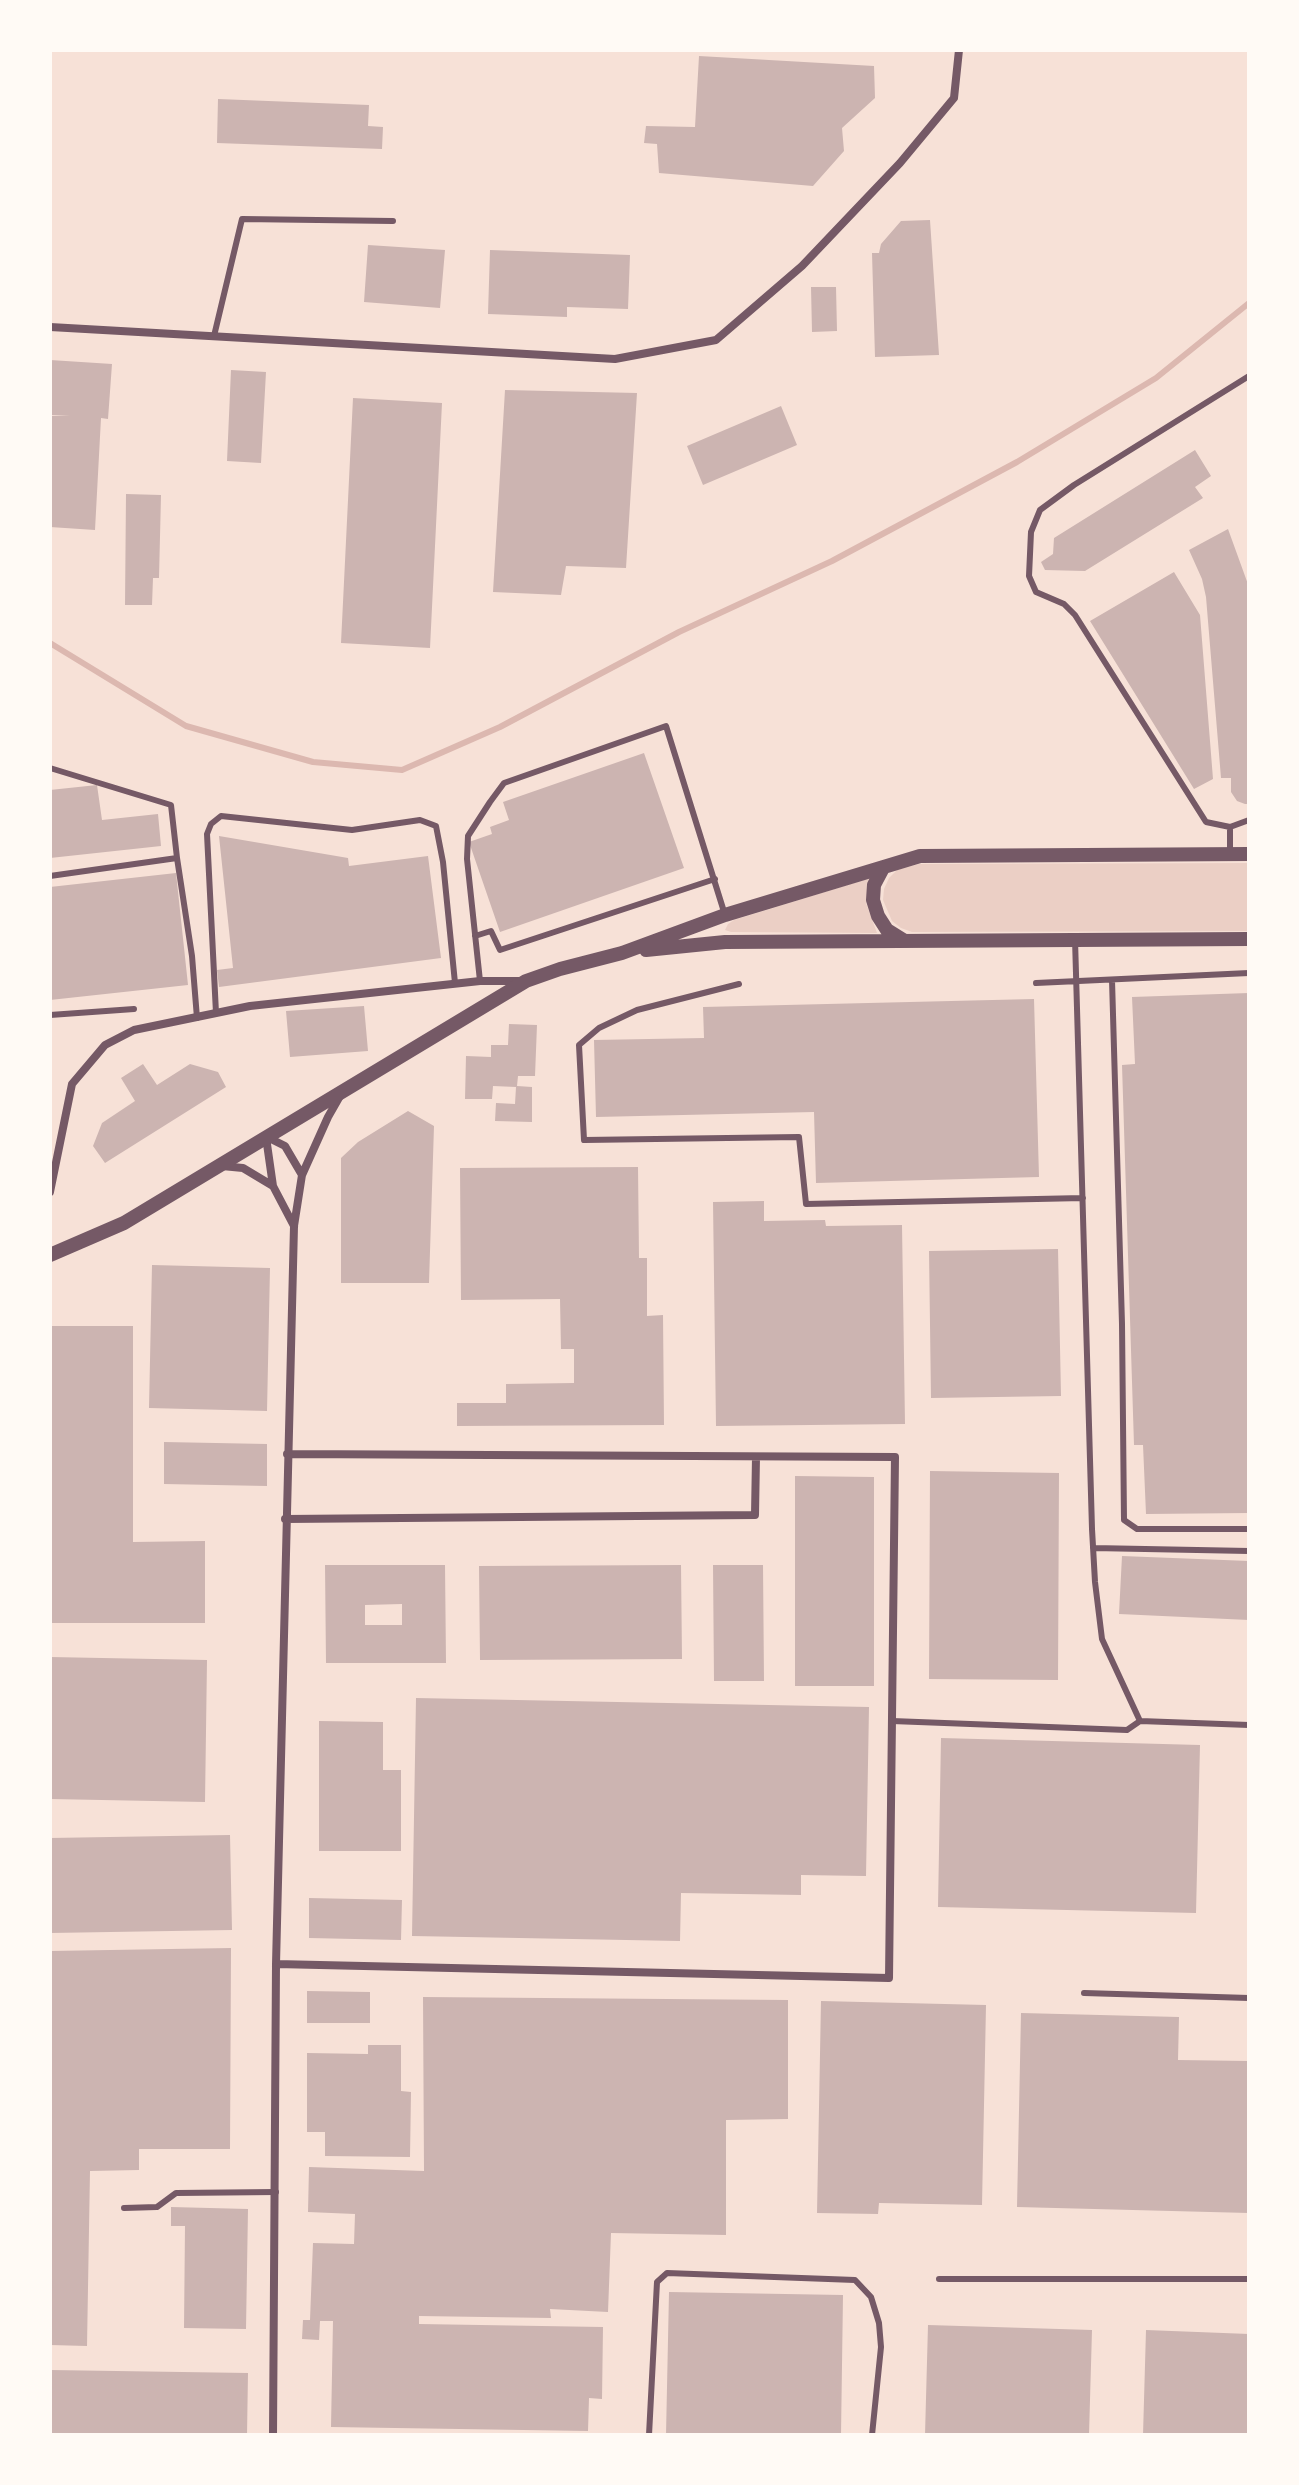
<!DOCTYPE html>
<html>
<head>
<meta charset="utf-8">
<style>
  body { margin:0 }
  #map { position:relative; width:1299px; height:2485px; overflow:hidden; background:#f7e1d7; font-family:"Noto Sans",sans-serif }
  canvas { display:block }
  .frame { position:absolute; inset:0; border:52px solid #fffaf5; pointer-events:none }
</style>
</head>
<body>
<div id="map">
<canvas width="1299" height="2485"></canvas>
<div class="frame"></div>
</div>
<script>
const g = document.querySelector('canvas').getContext('2d');
g.lineJoin = 'round';
function fillPath(path, color) {
  g.fillStyle = color;
  g.fill(path, 'evenodd');
}
function toPath(rows) {
  const path = new Path2D();
  for (const r of rows) {
    path.moveTo(r[0], r[1]);
    for (let i = 2; i < r.length; i += 2) path.lineTo(r[i], r[i + 1]);
  }
  return path;
}
function strokePath(path, color, width, dash) {
  g.strokeStyle = color;
  g.lineWidth = width;
  g.lineCap = dash ? 'butt' : 'round';
  g.setLineDash(dash || []);
  g.stroke(path);
}
fillPath(toPath([
  [1249,863,1249,931,912,932,901,928,892,921,883,900,884,889,889,878,897,870,919,864],
  [870,878,866,903,877,933,731,932,725,930,728,924,734,920]
]), '#ebcfc5');
strokePath(toPath([
  [50,643,186,726,313,762,402,770,500,727,679,632,832,561,1017,462,1156,378,1249,303]
]), '#dcb8b0', 6);
fillPath(toPath([
  [699,56,874,66,875,98,842,128,844,151,813,186,659,173,657,144,644,143,646,126,695,127],
  [218,99,369,105,368,126,383,127,382,149,217,143],
  [930,220,939,355,875,357,872,253,879,253,881,244,901,221],
  [368,245,445,250,440,308,364,302],
  [490,250,630,255,628,309,567,307,567,317,488,314],
  [811,287,836,287,837,331,812,332],
  [50,360,112,364,108,419,101,418,95,530,50,527,50,416,70,416,50,415],
  [231,370,266,372,261,463,227,461],
  [505,390,637,393,626,568,566,566,561,595,493,592],
  [353,398,442,403,430,648,341,643],
  [781,406,797,445,703,485,687,446],
  [1195,450,1211,476,1195,487,1203,498,1085,571,1045,570,1041,562,1053,554,1054,538],
  [126,494,161,495,159,578,153,578,152,605,125,605],
  [1228,529,1249,587,1249,804,1245,804,1237,801,1231,792,1231,778,1221,778,1206,597,1202,579,1189,550],
  [1174,572,1200,615,1213,779,1194,789,1090,621],
  [644,753,684,868,500,932,469,842,492,834,490,827,509,820,503,802],
  [97,785,102,820,158,814,161,846,50,858,50,790],
  [219,836,348,858,349,866,428,856,441,958,219,987,217,970,233,968],
  [176,873,188,985,50,1000,50,887],
  [1249,993,1249,1513,1146,1514,1143,1445,1134,1445,1122,1065,1135,1064,1132,997],
  [1034,999,1039,1177,816,1183,814,1112,596,1117,594,1040,704,1038,703,1007],
  [364,1006,368,1051,290,1057,286,1011],
  [509,1024,537,1025,535,1076,518,1076,517,1086,532,1087,532,1122,495,1121,496,1103,515,1104,516,1087,493,1086,492,1099,465,1099,466,1056,491,1057,491,1045,508,1045],
  [143,1064,157,1085,190,1064,218,1072,226,1087,105,1163,93,1146,102,1123,135,1101,121,1078],
  [408,1111,434,1126,429,1283,341,1283,341,1158,358,1142],
  [638,1167,639,1258,647,1258,647,1316,663,1315,664,1425,457,1426,457,1403,506,1403,506,1384,574,1383,574,1349,561,1349,560,1299,461,1300,460,1168],
  [764,1201,764,1221,825,1220,826,1226,902,1225,905,1424,716,1426,713,1202],
  [1058,1249,1061,1396,931,1398,929,1251],
  [152,1265,270,1268,267,1411,149,1408],
  [50,1326,133,1326,133,1542,205,1541,205,1623,50,1623],
  [164,1442,267,1444,267,1486,164,1484],
  [930,1471,1059,1473,1058,1680,929,1679],
  [795,1476,874,1477,874,1686,795,1686],
  [1122,1556,1249,1561,1249,1620,1119,1614],
  [325,1565,445,1565,446,1663,326,1663],
  [402,1604,402,1625,365,1625,365,1605],
  [681,1565,682,1659,480,1660,479,1566],
  [713,1565,763,1565,764,1681,714,1681],
  [50,1657,207,1660,205,1802,50,1799],
  [416,1698,869,1707,866,1876,801,1875,801,1895,681,1893,680,1941,412,1936],
  [319,1721,383,1722,383,1770,401,1770,401,1851,319,1851],
  [941,1738,1200,1745,1196,1913,938,1907],
  [230,1835,232,1930,50,1933,50,1838],
  [309,1898,402,1900,401,1940,309,1938],
  [231,1948,230,2149,139,2149,139,2170,90,2171,87,2346,50,2345,50,1951],
  [307,1991,370,1992,370,2023,307,2023],
  [423,1997,788,2000,788,2119,726,2120,726,2235,611,2233,608,2312,550,2309,551,2318,419,2316,419,2324,603,2327,602,2399,589,2398,588,2431,331,2427,333,2321,320,2321,319,2340,302,2339,303,2320,310,2320,313,2243,354,2244,355,2214,308,2212,309,2167,424,2171],
  [821,2001,986,2005,982,2205,879,2203,878,2214,817,2213],
  [1021,2013,1179,2017,1178,2060,1249,2061,1249,2213,1017,2207],
  [368,2045,401,2045,401,2091,411,2092,410,2157,325,2156,325,2132,307,2132,307,2053,368,2054],
  [171,2207,248,2209,246,2329,184,2328,185,2226,171,2226],
  [669,2292,843,2295,841,2435,666,2435],
  [928,2325,1092,2330,1089,2435,925,2435],
  [1146,2330,1249,2334,1249,2435,1143,2435],
  [50,2370,248,2373,247,2435,50,2435]
]), '#ccb4b1');
strokePath(toPath([
  [214,336,242,219,393,221],
  [50,768,171,805,177,858],
  [1230,827,1249,820],
  [1230,854,1230,827,1206,822,1075,615,1064,604,1036,592,1029,576,1031,532,1040,510,1074,485,1249,376],
  [50,876,177,858,192,956,197,1018],
  [475,936,491,931,500,950,715,879],
  [1075,939,1092,1529,1095,1582,1102,1639,1140,1721,1249,1725],
  [1112,980,1122,1324,1124,1520,1137,1529,1249,1529],
  [480,981,467,859,468,836,490,802,504,783,666,726,725,915],
  [1036,983,1249,973],
  [739,984,637,1010,599,1028,579,1045,584,1140,799,1137,806,1204,1083,1198],
  [216,1013,207,834,211,824,221,816,352,830,420,820,436,826,443,862,455,983],
  [50,1015,134,1009],
  [1093,1548,1249,1551],
  [892,1721,1127,1730,1140,1721],
  [1084,1993,1249,1998],
  [124,2208,157,2207,176,2193,276,2192],
  [939,2279,1249,2279],
  [649,2435,657,2282,667,2273,855,2280,871,2297,879,2323,881,2347,872,2435]
]), '#755966', 6);
strokePath(toPath([
  [50,327,615,359,716,340,802,266,900,163,954,98,959,50],
  [266,1137,273,1186],
  [267,1137,285,1146,302,1175],
  [222,1166,243,1168,273,1186,294,1226],
  [50,1192,72,1084,105,1045,134,1030,250,1006,480,981,521,981],
  [285,1519,755,1515,756,1457],
  [276,1964,889,1978,895,1457,287,1454],
  [273,2435,276,1964,294,1226,302,1175,328,1117,340,1096]
]), '#755966', 8);
strokePath(toPath([
  [883,868,874,885,873,900,878,916,887,930,903,940],
  [646,950,725,942,1249,939],
  [50,1255,124,1223,526,981,560,969,622,953,725,915,920,856,1249,854]
]), '#755966', 14);
</script>
</body>
</html>
